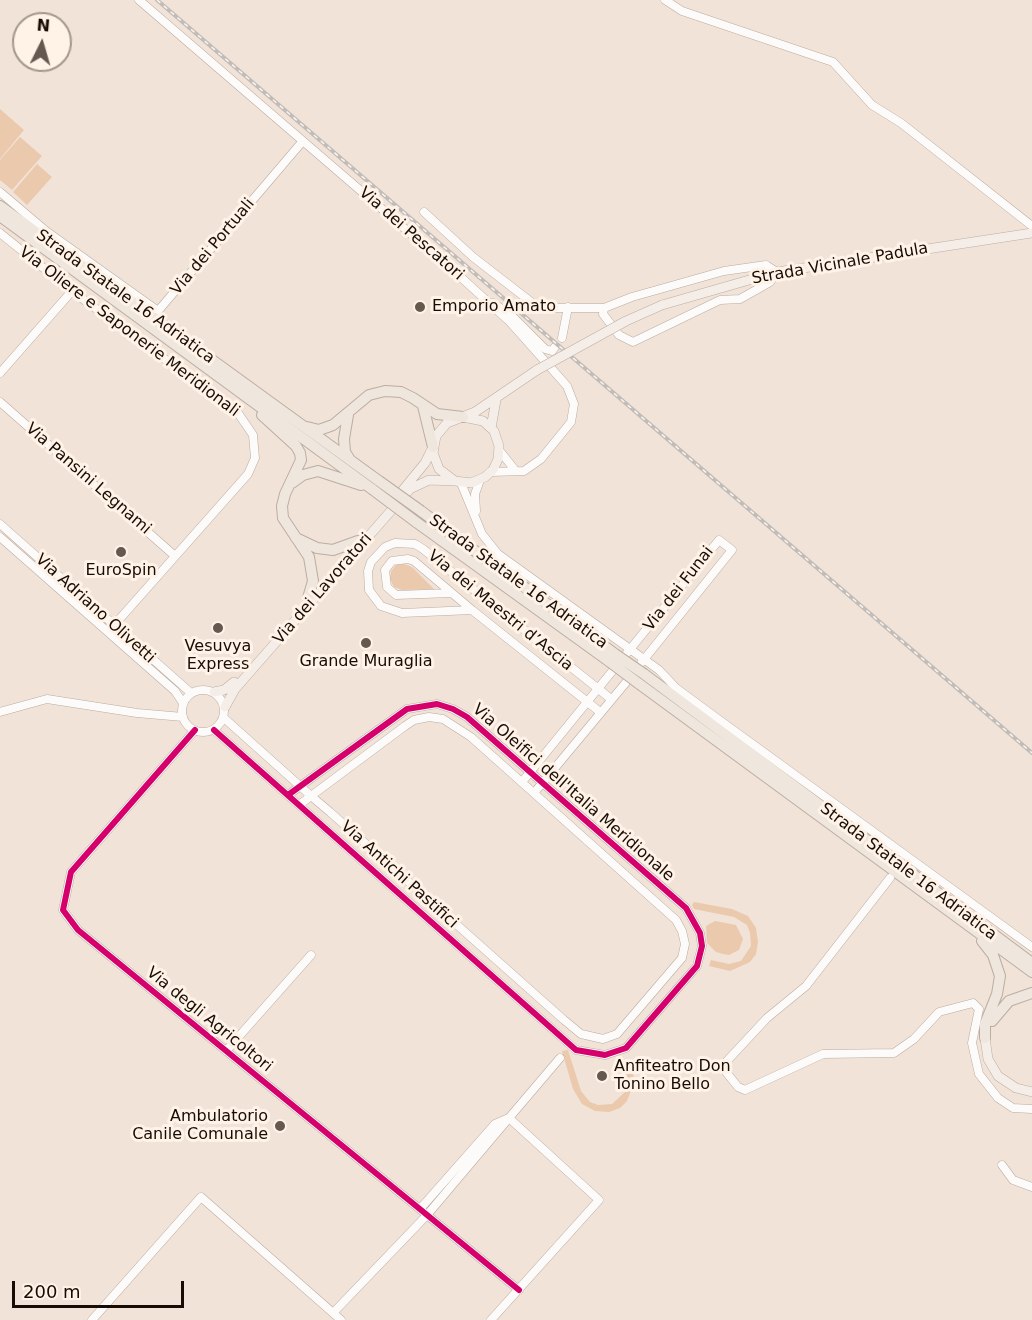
<!DOCTYPE html>
<html>
<head>
<meta charset="utf-8">
<style>
  body { margin:0 }
  #map { position:relative; width:1032px; height:1320px; overflow:hidden; background:#f2e3d8; font-family:"DejaVu Sans",sans-serif }
  canvas { display:block }
  .north { position:absolute; left:12px; top:12px; width:60px; height:60px; box-sizing:border-box; background:#fff2e7; border:2px solid #a3968d; border-radius:50%; rotate:5deg; font-size:16px; font-weight:700; line-height:24px; text-align:center; color:#180d05 }
  .north::after { content:''; display:block; margin:auto; width:21px; height:27px; background:#64584f; clip-path:polygon(50% 0,100% 100%,50% 72%,0 100%) }
  .scale { position:absolute; left:12px; top:1281px; width:172px; height:27px; box-sizing:border-box; border:3px solid #180d05; border-top:0; padding-left:8px; font-size:18px; line-height:21px; white-space:nowrap; color:#180d05; -webkit-text-stroke:4px #fff2e7; paint-order:stroke }
</style>
</head>
<body>
<div id="map">
<canvas width="1032" height="1320"></canvas>
<div class="north">N</div>
<div class="scale">200 m</div>
</div>
<script>
const g = document.querySelector('canvas').getContext('2d');
g.lineJoin = 'round';
function fillPath(path, color) {
  g.fillStyle = color;
  g.fill(path, 'evenodd');
}
function toPath(rows) {
  const path = new Path2D();
  for (const r of rows) {
    if (r.length === 3) {
      path.moveTo(r[0] + r[2], r[1]);
      path.arc(r[0], r[1], r[2], 0, 2 * Math.PI);
      continue;
    }
    path.moveTo(r[0], r[1]);
    for (let i = 2; i < r.length; i += 2) path.lineTo(r[i], r[i + 1]);
  }
  return path;
}
function strokePath(path, color, width, dash) {
  g.strokeStyle = color;
  g.lineWidth = width;
  g.lineCap = dash ? 'butt' : 'round';
  g.setLineDash(dash || []);
  g.stroke(path);
}
function drawText(font, color, halo, rows, align = 'center') {
  g.font = font + ' "DejaVu Sans",sans-serif';
  g.lineWidth = 6;
  g.setLineDash([]);
  g.textBaseline = 'middle';
  g.strokeStyle = halo;
  g.fillStyle = color;
  for (const [text, x, y, turn = 0] of rows) {
    g.save();
    g.translate(x, y);
    g.rotate((+turn || 0) * Math.PI / 180);
    g.textAlign = isNaN(turn) ? turn : align;
    if (halo) g.strokeText(text, 0, 0);
    g.fillText(text, 0, 0);
    g.restore();
  }
}
fillPath(toPath([
  [0,109,24,130,0,159],
  [20,137,42,156,12,190,0,180,0,160],
  [37,164,52,177,27,205,13,192],
  [404,564,412,567,434,589,402,590,394,587,390,579,391,571,396,565],
  [694,902,732,909,748,916,756,928,758,942,756,954,750,962,730,971,709,966,711,960,729,964,741,961,751,946,750,933,747,925,734,917,694,909,692,905],
  [715,921,736,925,743,939,739,950,729,955,723,954,716,952,707,943,706,926],
  [568,1050,581,1091,590,1102,598,1105,612,1104,625,1092,628,1079,621,1061,627,1059,635,1080,627,1101,620,1108,609,1112,595,1111,582,1104,573,1089,562,1051]
]), '#ebc9ad');
const minor = toPath([
  [139,0,454,271,510,322,567,386,574,404,571,422,541,459,524,471,490,472],
  [665,0,682,11,833,62,872,105,901,123,1032,226],
  [0,192,46,231,158,311,302,142],
  [424,212,473,257,535,305,545,308,604,308],
  [0,233,72,291,238,413,253,435,255,458,248,474,109,631],
  [766,265,777,272,770,282,756,290,740,299,720,300,633,342,619,335,603,314,604,308,632,297,724,271,766,265],
  [493,303,512,316,545,349,552,351,555,347],
  [562,338,568,307],
  [0,373,72,291],
  [0,402,175,556],
  [499,450,515,470],
  [461,483,482,534,498,554,659,670,676,688,718,719,1032,947],
  [476,511,475,494,480,480],
  [0,524,191,693],
  [0,537,175,691,183,703],
  [451,593,396,595,387,587,385,570,392,561,408,559,414,561,472,610],
  [203,711,21],
  [0,712,47,699,137,713,183,717],
  [600,712,472,610,402,613,381,606,369,590,368,571,371,562,385,547,395,543,415,544,423,549,611,699],
  [224,718,300,786,311,796,330,812,564,1020,581,1034,603,1039,617,1034,682,958,685,944,682,931,676,920,471,737,443,719,429,717,414,720,405,726,311,796,299,805],
  [195,730,71,872,63,910,78,930,519,1290],
  [214,730,576,1050,605,1055,626,1048,697,966,702,946,700,933,686,908,467,717,453,709,437,704,407,709,288,795],
  [522,782,719,540,732,550,642,662],
  [534,793,633,674],
  [890,878,806,986,767,1018,726,1062,726,1072,738,1087,745,1090,823,1054,894,1053,914,1039,939,1012,973,1003,979,1009,972,1043,979,1074,998,1098,1013,1108,1032,1109],
  [226,1051,311,955],
  [1002,1165,1013,1180,1032,1187],
  [420,1209,495,1124,509,1118,560,1058],
  [333,1313,427,1215,509,1118,599,1200,491,1320],
  [92,1320,201,1197,341,1320]
]);
const major = toPath([
  [662,305,777,272,1032,233],
  [463,417,483,421,494,431,499,446,498,459,493,470,485,477,471,483,455,481,439,469,433,453,436,436,447,423,475,412,537,370],
  [491,428,496,400],
  [402,491,425,463,433,447],
  [214,692,224,690,234,682],
  [225,707,235,689,410,489,429,480,455,481],
  [985,1038,988,1059,998,1076,1016,1088,1032,1092]
]);
const highway = toPath([
  [0,206,379,481],
  [0,216,372,489],
  [423,406,433,447],
  [262,415,296,446,300,453,301,460,285,494,282,506,283,518,309,557,313,581,308,598],
  [348,415,344,439,345,452,350,460],
  [307,427,319,430,333,425,369,395,385,391,401,392,413,398,437,414,463,417],
  [292,483,303,475,318,471,361,485],
  [421,511,615,654],
  [416,522,610,662],
  [296,538,317,548,333,550,358,541],
  [644,674,1032,963],
  [638,683,1032,972],
  [982,941,993,955,1000,976,997,994,985,1024,985,1038],
  [992,1021,1009,1001,1032,993]
]);
strokePath(minor, '#b8aca2', 9);
strokePath(major, '#bcada1', 10);
strokePath(highway, '#bcada1', 12);
strokePath(minor, '#fdfbf9', 8);
strokePath(major, '#f5eee8', 9);
strokePath(highway, '#efe6dd', 10);
const rail = toPath([
  [157,0,1032,753]
]);
strokePath(rail, '#c0bcb9', 4);
strokePath(rail, '#fff2e7', 1.5, [4.5]);
const majorBridge = toPath([
  [537,370,626,321,662,305]
]);
const highwayBridge = toPath([
  [379,481,421,511],
  [372,489,416,522],
  [615,654,644,674],
  [610,662,638,683]
]);
strokePath(majorBridge, '#bcada1', 10, []);
strokePath(highwayBridge, '#bcada1', 12, []);
strokePath(majorBridge, '#f5eee8', 9);
strokePath(highwayBridge, '#efe6dd', 10);
strokePath(toPath([
  [195,730,71,872,63,910,78,930,519,1290],
  [214,730,576,1050,605,1055,626,1048,697,966,702,946,700,933,686,908,467,717,453,709,437,704,407,709,288,795]
]), '#d6006c', 6);
for (const [x, y, r, color] of [
  [420,307,6,"#64584f"],
  [121,552,6,"#64584f"],
  [218,628,6,"#64584f"],
  [366,643,6,"#64584f"],
  [602,1076,6,"#64584f"],
  [280,1126,6,"#64584f"]
]) {
  const dot = new Path2D();
  dot.arc(x, y, r, 0, 2 * Math.PI);
  g.fillStyle = color;
  g.fill(dot);
  strokePath(dot, '#fff2e7', 2);
}
drawText('16px', '#180d05', '#fff2e7', [
  ["Via dei Pescatori",411,234,41],
  ["Via dei Portuali",213,247,-50],
  ["Strada Vicinale Padula",840,264,-10],
  ["Strada Statale 16 Adriatica",125,297,36],
  ["Via Oliere e Saponerie Meridionali",129,332,37],
  ["Via Pansini Legnami",88,479,41],
  ["Strada Statale 16 Adriatica",518,582,36],
  ["Via dei Lavoratori",323,589,-49],
  ["Via dei Funai",679,589,-52],
  ["Via Adriano Olivetti",95,609,42],
  ["Via dei Maestri d’Ascia",500,611,39],
  ["Via Oleifici dell'Italia Meridionale",573,793,41],
  ["Strada Statale 16 Adriatica",908,872,37],
  ["Via Antichi Pastifici",399,875,42],
  ["Via degli Agricoltori",209,1020,39]
]);
drawText('16px', '#180d05', '#fff2e7', [
  ["Emporio Amato",432,307,"left"],
  ["EuroSpin",121,571],
  ["Vesuvya",218,647],
  ["Express",218,665],
  ["Grande Muraglia",366,662],
  ["Anfiteatro Don",614,1067,"left"],
  ["Tonino Bello",614,1085,"left"],
  ["Ambulatorio",268,1117,"right"],
  ["Canile Comunale",268,1135,"right"]
]);
</script>
</body>
</html>
